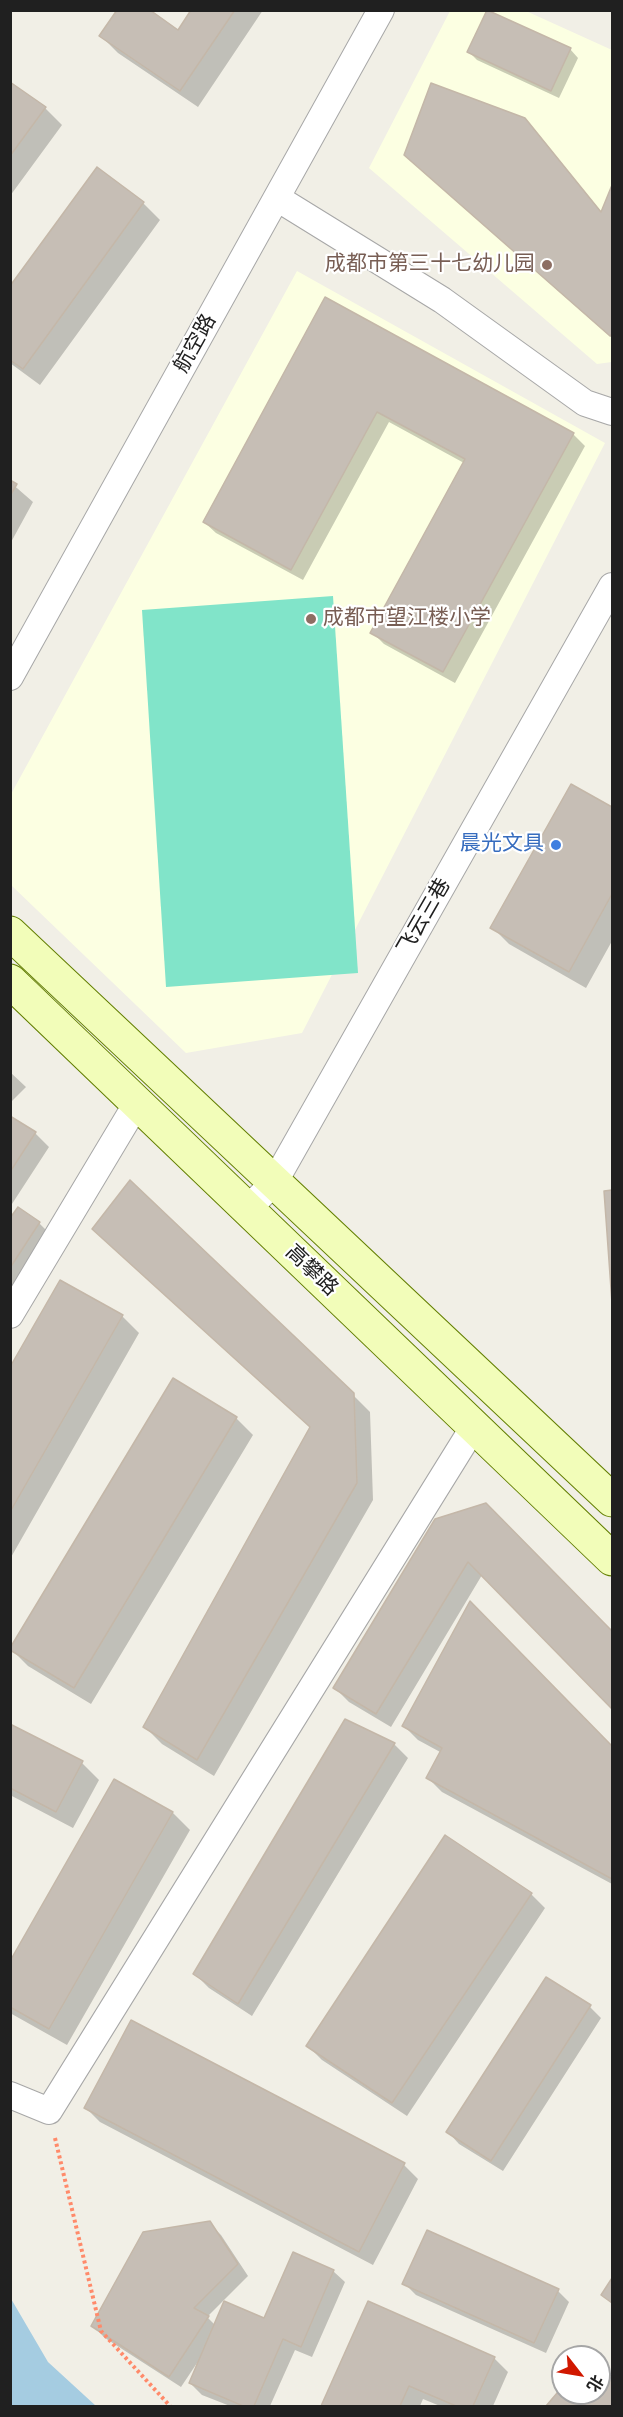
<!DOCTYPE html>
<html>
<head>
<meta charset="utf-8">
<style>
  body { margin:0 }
  #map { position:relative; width:623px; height:2417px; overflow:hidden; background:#f1efe6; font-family:Poppins,"Noto Sans SC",sans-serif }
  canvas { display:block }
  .frame { position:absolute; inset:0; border:12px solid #202020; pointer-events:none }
  .north { position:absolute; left:551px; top:2345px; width:60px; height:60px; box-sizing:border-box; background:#fff; border:2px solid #a6a6a6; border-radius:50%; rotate:121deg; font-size:16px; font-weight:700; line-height:24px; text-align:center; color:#202020 }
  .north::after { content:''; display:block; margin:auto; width:21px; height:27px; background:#d11800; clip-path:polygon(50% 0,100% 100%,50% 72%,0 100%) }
</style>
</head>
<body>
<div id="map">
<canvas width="623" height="2417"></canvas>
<div class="frame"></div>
<div class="north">北</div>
</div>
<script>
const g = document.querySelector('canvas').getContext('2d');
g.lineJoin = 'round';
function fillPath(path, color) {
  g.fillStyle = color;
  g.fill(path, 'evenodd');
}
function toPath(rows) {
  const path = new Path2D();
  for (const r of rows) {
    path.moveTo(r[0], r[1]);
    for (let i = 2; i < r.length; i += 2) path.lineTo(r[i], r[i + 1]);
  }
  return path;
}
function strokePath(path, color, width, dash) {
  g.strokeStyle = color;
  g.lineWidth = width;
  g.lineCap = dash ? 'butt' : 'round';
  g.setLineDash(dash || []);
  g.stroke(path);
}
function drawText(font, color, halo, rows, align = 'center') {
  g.font = font + ' Poppins,"Noto Sans SC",sans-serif';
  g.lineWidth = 4.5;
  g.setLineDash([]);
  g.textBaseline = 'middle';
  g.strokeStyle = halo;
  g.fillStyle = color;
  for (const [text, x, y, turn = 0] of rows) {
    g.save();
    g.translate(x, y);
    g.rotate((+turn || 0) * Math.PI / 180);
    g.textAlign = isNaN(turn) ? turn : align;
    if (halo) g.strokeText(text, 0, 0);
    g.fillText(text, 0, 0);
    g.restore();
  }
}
fillPath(toPath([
  [450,11,526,11,612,50,612,362,597,364,369,168],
  [297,271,605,443,302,1033,186,1053,11,885,10,796]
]), '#fcffe2');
fillPath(toPath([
  [333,596,358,973,166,987,142,610]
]), '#81e4c9');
fillPath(toPath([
  [10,2297,48,2362,96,2406,11,2406]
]), '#a5cce1');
fillPath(toPath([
  [193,10,263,10,198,107,118,53,101,36,178,32],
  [489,11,570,49,578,58,559,98,477,60,469,52],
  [10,83,45,108,62,125,10,196],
  [524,119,538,134,602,213,612,189,612,338,420,169],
  [143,203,160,220,40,385,10,363,10,289],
  [326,299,573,434,585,446,455,683,384,644,372,632,464,463,389,422,303,580,216,533,204,522],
  [10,482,33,502,10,544],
  [571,786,612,809,612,941,586,988,509,944,492,927],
  [10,1072,26,1087,10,1103],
  [11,1118,35,1133,49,1147,10,1207],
  [606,1192,612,1192,612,1283],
  [10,1221,39,1223,53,1237,10,1304],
  [111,1246,352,1394,370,1412,373,1500,214,1776,162,1744,145,1727,311,1428],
  [122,1316,139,1333,10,1559,10,1370],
  [236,1418,253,1435,91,1704,28,1666,11,1649],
  [486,1505,612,1633,612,1706,482,1575,391,1727,349,1702,335,1688],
  [471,1603,612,1748,612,1884,442,1792,428,1778,442,1753,418,1740,404,1726],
  [346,1721,394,1744,408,1758,252,2016,209,1988,195,1974],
  [10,1725,82,1763,99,1780,73,1828,10,1795],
  [115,1781,173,1813,190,1830,67,2045,10,2013,10,1964],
  [531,1894,545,1908,407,2116,322,2060,308,2046],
  [590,2007,601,2018,503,2171,459,2144,448,2132],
  [132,2022,404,2165,418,2179,373,2265,100,2122,86,2108],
  [209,2223,221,2235,248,2276,207,2317,215,2325,265,2320,333,2271,345,2282,312,2357,295,2350,270,2406,230,2406,202,2395,190,2383,197,2363,181,2387,105,2338,93,2326],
  [404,2283,558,2291,569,2302,546,2353,416,2295],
  [369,2303,494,2358,508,2372,493,2406,440,2406,423,2399,420,2406,323,2406],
  [599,2370,612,2381,612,2406,548,2406,563,2388,563,2393,599,2393]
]), '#0003');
const building = toPath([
  [117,10,150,10,178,30,191,10,235,10,180,91,99,36,117,10],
  [487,10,571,48,551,91,467,52,487,10],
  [10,82,46,107,10,156,10,82],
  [431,83,525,118,601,212,612,185,612,334,610,336,404,155,431,83],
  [97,167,144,202,23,369,10,360,10,286,97,167],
  [325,297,574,433,443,672,370,633,465,459,377,412,291,570,203,522,325,297],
  [10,480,17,484,10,496,10,480],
  [571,784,612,807,612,894,569,972,490,928,571,784],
  [10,1116,36,1132,10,1172,10,1116],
  [130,1180,354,1393,357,1483,197,1760,143,1727,310,1427,92,1229,130,1180],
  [612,1190,612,1303,604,1191,612,1190],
  [18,1207,40,1222,10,1268,10,1218,18,1207],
  [60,1280,123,1315,10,1512,10,1367,60,1280],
  [173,1378,237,1417,74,1688,10,1650,10,1648,173,1378],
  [486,1503,612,1631,612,1709,468,1562,376,1714,333,1688,435,1519,486,1503],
  [470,1601,612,1746,612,1879,426,1778,442,1748,402,1726,470,1601],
  [345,1719,395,1743,238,2004,193,1974,345,1719],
  [10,1724,83,1761,56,1812,10,1788,10,1724],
  [114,1779,173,1812,49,2029,10,2007,10,1961,114,1779],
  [445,1835,532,1893,392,2103,306,2046,445,1835],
  [546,1977,591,2005,491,2161,446,2132,546,1977],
  [131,2020,405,2163,359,2252,84,2108,131,2020],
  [210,2221,238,2264,194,2308,209,2316,169,2377,91,2326,143,2232,210,2221],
  [427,2230,559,2289,534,2343,402,2284,427,2230],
  [293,2252,334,2270,301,2347,283,2339,254,2406,243,2406,189,2383,224,2301,264,2318,293,2252],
  [612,2278,612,2303,601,2295,612,2278],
  [368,2301,495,2357,473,2406,456,2406,409,2386,400,2406,321,2406,368,2301],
  [599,2368,612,2379,612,2406,546,2406,563,2386,563,2393,599,2393,599,2368]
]);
fillPath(building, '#c6beb5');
strokePath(building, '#c4b7a8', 1.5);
const street = toPath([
  [277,198,442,300,585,403,612,412],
  [10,677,381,10],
  [248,1209,275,1181,612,586],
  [10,1315,137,1103],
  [10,2095,49,2111,473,1428]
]);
const secondary = toPath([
  [10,933,612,1500],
  [10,981,612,1559]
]);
strokePath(street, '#a7a7a7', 28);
strokePath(secondary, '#637f00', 35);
strokePath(toPath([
  [55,2138,101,2331,170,2406]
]), '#ff8a6a', 4, [3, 3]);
strokePath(street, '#fff', 26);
strokePath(secondary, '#f2fdb9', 33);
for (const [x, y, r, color] of [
  [547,265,6,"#8d6e63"],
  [311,619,6,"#8d6e63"],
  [556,845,6,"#3f7fe0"]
]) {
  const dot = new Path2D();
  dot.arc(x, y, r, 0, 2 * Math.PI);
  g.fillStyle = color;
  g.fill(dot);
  strokePath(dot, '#fff', 2);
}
drawText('21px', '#785e54', '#fff', [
  ["成都市第三十七幼儿园",535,265],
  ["成都市望江楼小学",323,619,"left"]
], 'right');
drawText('21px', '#202020', '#fff', [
  ["航空路",196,344,-61],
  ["飞云三巷",425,917,-60],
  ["高攀路",311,1271,44]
]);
drawText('21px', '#366cbe', '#fff', [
  ["晨光文具",544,845]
], 'right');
</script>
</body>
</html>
